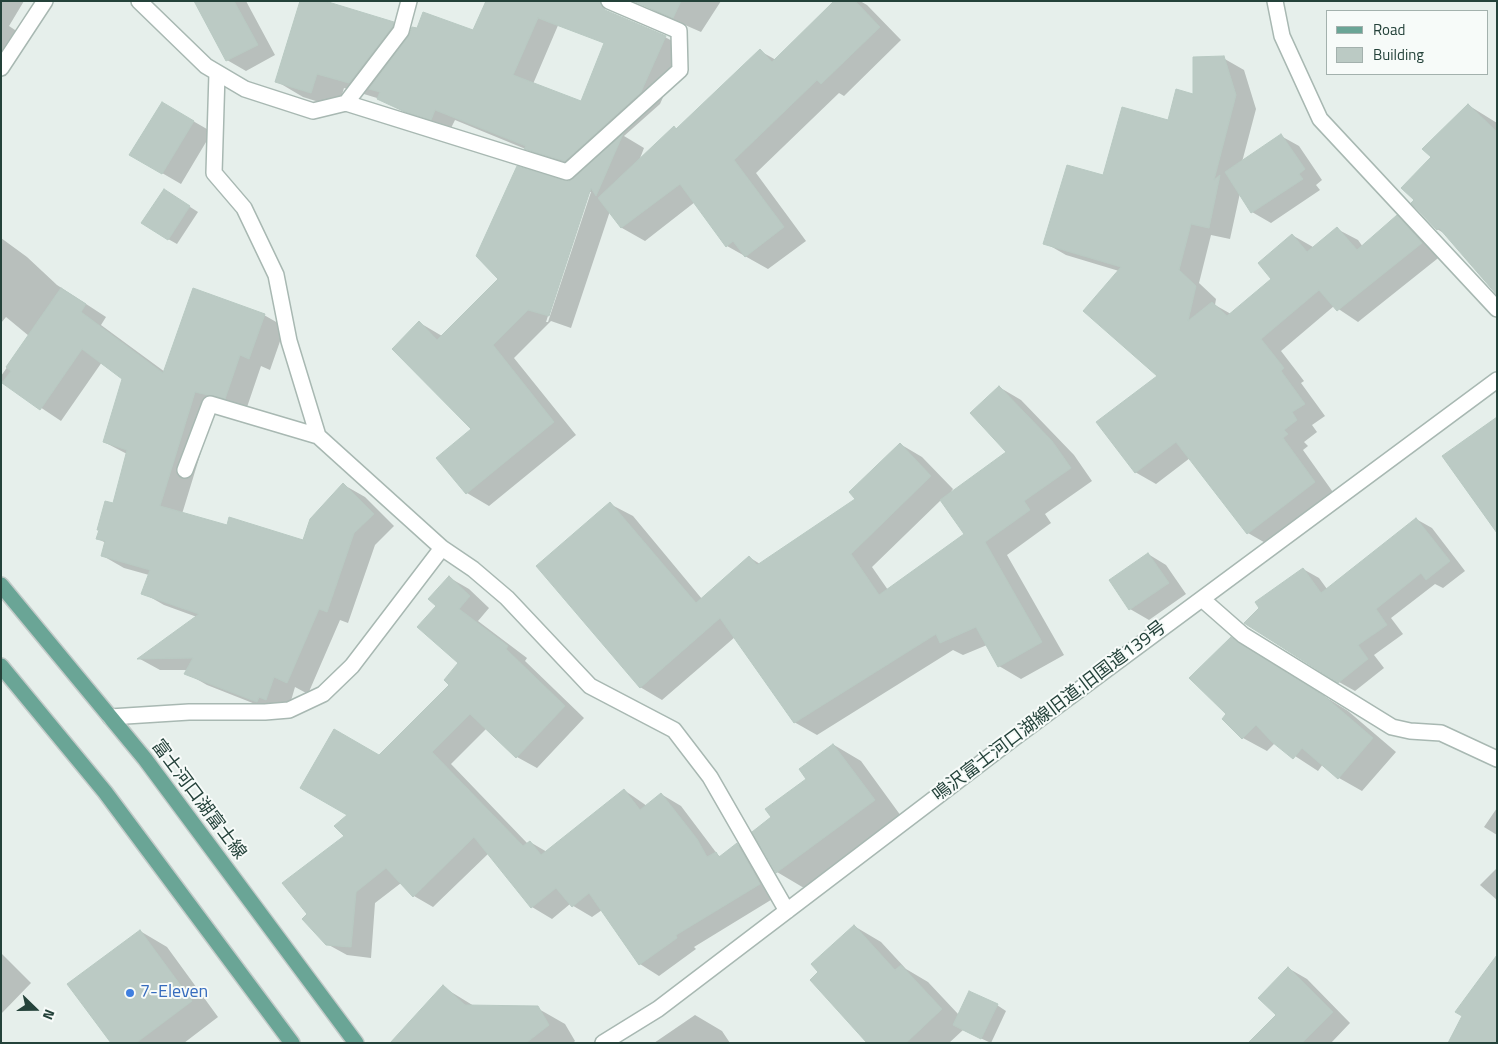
<!DOCTYPE html>
<html>
<head>
<meta charset="utf-8">
<style>
  body { margin:0 }
  #map { position:relative; width:1498px; height:1044px; overflow:hidden; background:#e6efeb; font-family:"Titillium Web",sans-serif }
  canvas { display:block }
  .frame { position:absolute; inset:0; border:2px solid #24423a; pointer-events:none }
  .legend { position:absolute; left:1326px; top:10px; width:162px; height:65px; box-sizing:border-box; background:#f7fbf9; border:1px solid #a3b1ad; margin:0; padding:6px 9px; list-style:none; font-size:15px; color:#24423a }
  .legend li { display:flex; align-items:center; gap:10px; height:25px }
  .legend b { width:25px; border:1px solid #a3b1ad }
  .north { position:absolute; left:10px; top:984px; width:50px; height:50px; -webkit-text-stroke:4px #f7fbf9; paint-order:stroke; rotate:112deg; font-size:14px; font-weight:700; line-height:20px; text-align:center; color:#24423a }
  .north::after { content:''; display:block; margin:auto; width:18px; height:22px; background:#24423a; clip-path:polygon(50% 0,100% 100%,50% 72%,0 100%) }
</style>
</head>
<body>
<div id="map">
<canvas width="1498" height="1044"></canvas>
<div class="frame"></div>
<ul class="legend">
<li><b style="height:6px;background:#6aa596"></b>Road</li>
<li><b style="height:14px;background:#bbcac4"></b>Building</li>
</ul>
<div class="north">N</div>
</div>
<script>
const g = document.querySelector('canvas').getContext('2d');
g.lineJoin = 'round';
function fillPath(path, color) {
  g.fillStyle = color;
  g.fill(path, 'evenodd');
}
function toPath(rows) {
  const path = new Path2D();
  for (const r of rows) {
    path.moveTo(r[0], r[1]);
    for (let i = 2; i < r.length; i += 2) path.lineTo(r[i], r[i + 1]);
  }
  return path;
}
function strokePath(path, color, width, dash) {
  g.strokeStyle = color;
  g.lineWidth = width;
  g.lineCap = dash ? 'butt' : 'round';
  g.setLineDash(dash || []);
  g.stroke(path);
}
function drawText(font, color, halo, rows, align = 'center') {
  g.font = font + ' "Titillium Web","Noto Sans JP",sans-serif';
  g.lineWidth = 4;
  g.setLineDash([]);
  g.textBaseline = 'middle';
  g.strokeStyle = halo;
  g.fillStyle = color;
  for (const [text, x, y, turn = 0] of rows) {
    g.save();
    g.translate(x, y);
    g.rotate((+turn || 0) * Math.PI / 180);
    g.textAlign = isNaN(turn) ? turn : align;
    if (halo) g.strokeText(text, 0, 0);
    g.fillText(text, 0, 0);
    g.restore();
  }
}
fillPath(toPath([
  [1,1,24,1,9,26,21,34,1,64],
  [196,1,246,1,275,55,246,71,227,60],
  [642,1,721,1,701,32,660,14,640,3],
  [836,1,860,1,867,5,901,40,844,96,839,93,756,173,806,241,768,269,727,246,695,202,645,241,622,228,610,211,571,328,551,321,514,358,576,435,489,506,467,493,438,458,472,429,420,323,442,336,500,279,570,182,583,171,545,160,528,150,455,120,450,130,424,122,377,98,344,88,338,108,303,97,276,81,393,23,411,33,474,31,565,9,533,84,581,103,665,37,685,48,660,104,624,136,644,148,639,161,674,127,677,129,760,51,776,60],
  [589,192,591,192,548,322,546,322],
  [1223,58,1244,70,1256,109,1242,162,1281,136,1299,146,1322,180,1316,185,1320,190,1271,223,1252,212,1240,193,1230,239,1211,235,1199,283,1216,299,1215,305,1231,314,1273,280,1292,235,1313,247,1337,229,1358,240,1363,247,1397,217,1418,229,1442,255,1358,322,1334,306,1281,351,1304,381,1301,383,1325,416,1312,425,1317,432,1304,442,1308,446,1303,450,1335,495,1269,545,1248,533,1190,458,1156,484,1135,472,1159,376,1119,271,1066,255,1045,243,1103,177,1169,121,1195,95],
  [162,103,212,132,181,184,131,155],
  [1468,105,1497,123,1497,292,1447,235,1437,229,1433,157],
  [173,196,198,212,177,244,168,239],
  [1,238,27,257,57,285,106,317,101,325,165,372,264,315,285,327,270,370,261,366,246,410,216,403,182,514,227,527,304,541,344,485,365,497,394,526,375,545,348,623,340,620,308,694,295,687,288,711,278,713,207,685,186,673,188,670,160,670,140,659,197,617,164,605,143,593,149,575,124,568,103,556,106,543,98,539,114,505,127,454,104,442,124,378,102,362,61,421,1,381,1,376,29,336,6,317,1,323],
  [999,387,1021,400,1074,455,1092,481,1045,514,1051,523,1007,555,1064,655,1021,679,999,666,987,645,963,655,953,650,817,735,794,722,735,637,662,700,640,687,610,504,633,516,702,599,749,557,760,564,857,499,900,444,922,457,953,489,947,497,1008,453],
  [941,500,966,534,888,590,872,567],
  [1416,519,1432,528,1465,571,1443,588,1435,584,1391,618,1403,634,1374,655,1384,668,1355,691,1339,682,1303,569,1319,578,1327,589],
  [1148,554,1166,565,1186,594,1149,620,1130,609],
  [450,578,469,589,489,608,478,621,527,658,525,661,584,718,537,768,517,757,487,728,451,764,528,844,530,842,547,852,624,790,647,806,661,794,681,806,718,855,721,857,737,844,757,856,779,895,694,947,696,949,659,976,640,964,602,910,592,917,570,904,552,919,532,907,489,853,433,907,414,896,401,883,375,903,371,958,347,955,327,944,309,914,345,836,349,814,379,757,451,685,459,663,437,606],
  [1231,638,1348,711,1396,752,1362,791,1339,778,1323,764,1318,771,1275,743,1267,751,1243,738,1228,714],
  [834,745,861,761,901,816,804,888,777,872,754,832,773,817,808,779],
  [1497,808,1497,835,1484,827],
  [1497,868,1497,900,1480,885],
  [854,926,881,942,906,969,928,982,959,1015,997,1005,1006,1011,991,1043,963,1030,949,1043,869,1043,820,972],
  [140,931,167,947,218,1017,184,1043,112,1043],
  [1,953,31,983,1,1014],
  [1288,968,1307,979,1350,1023,1331,1043,1259,1043,1278,1015],
  [443,987,474,1006,537,1008,565,1024,575,1041,573,1043,431,1043],
  [695,1015,722,1031,730,1043,654,1043]
]), '#0003');
const building = toPath([
  [194,1,234,1,258,45,226,61,194,1],
  [300,1,325,1,394,22,392,27,349,83,317,74,311,93,275,82,300,1],
  [486,1,600,1,605,10,666,36,641,92,565,161,524,149,526,146,435,110,431,120,403,111,377,99,380,92,369,89,408,37,412,27,417,28,423,12,473,30,486,1],
  [538,18,604,43,581,101,513,75,538,18],
  [633,1,681,1,673,18,633,1],
  [834,1,855,1,880,27,821,84,817,80,734,160,784,227,745,257,733,241,726,247,680,184,621,228,598,198,674,126,676,129,760,49,772,62,834,1],
  [1224,56,1236,95,1214,180,1220,175,1209,228,1191,224,1179,270,1196,286,1188,321,1212,302,1227,316,1271,279,1258,263,1292,234,1307,252,1337,227,1357,250,1397,215,1422,243,1337,311,1319,290,1261,339,1284,368,1281,371,1305,404,1292,412,1297,420,1284,430,1288,434,1283,438,1315,482,1247,534,1176,442,1135,473,1096,422,1157,376,1083,311,1121,267,1043,244,1067,165,1103,175,1122,107,1168,120,1176,89,1193,94,1193,57,1224,56],
  [162,102,194,121,162,174,129,155,162,102],
  [1468,104,1497,132,1497,295,1439,228,1437,230,1411,203,1414,200,1401,188,1431,157,1422,149,1468,104],
  [623,134,596,196,591,188,549,316,528,310,493,345,554,422,466,494,436,458,471,429,392,349,419,321,437,340,498,279,476,256,517,166,569,181,623,134],
  [1281,134,1305,169,1299,174,1303,179,1251,213,1225,172,1281,134],
  [164,189,190,206,168,240,141,223,164,189],
  [61,288,86,304,81,312,163,373,193,288,265,314,249,359,240,355,225,399,195,392,160,506,227,525,229,517,303,540,310,519,343,483,374,514,354,533,327,612,319,609,287,683,274,677,266,700,259,697,257,702,184,674,193,658,137,659,199,614,141,594,150,570,101,556,105,541,96,539,99,530,97,530,105,501,113,503,127,450,103,442,122,379,82,349,40,410,2,383,11,371,6,367,61,288],
  [999,386,1052,441,1071,468,1024,501,1030,510,985,542,1042,642,998,667,976,627,940,643,936,634,794,723,720,618,640,688,536,566,610,502,696,603,749,556,757,565,855,499,849,492,900,443,931,476,851,554,879,595,964,534,940,500,1006,452,970,413,999,386],
  [1497,417,1497,533,1442,456,1497,417],
  [1416,518,1450,561,1426,580,1421,573,1376,609,1387,625,1358,645,1368,659,1338,683,1244,623,1259,608,1255,602,1303,568,1321,593,1416,518],
  [1148,553,1169,583,1129,610,1109,580,1148,553],
  [449,576,470,596,459,609,508,646,506,649,565,706,516,758,470,714,432,752,523,846,530,841,541,855,624,789,640,810,661,793,697,839,707,857,716,852,719,857,737,843,760,884,676,935,677,938,639,965,589,893,572,907,556,888,531,908,474,837,413,897,386,868,356,892,351,947,326,945,302,919,307,914,282,883,344,836,334,826,347,815,300,788,334,729,379,755,449,685,444,680,458,663,417,627,436,606,428,599,449,576],
  [1231,637,1324,696,1373,738,1338,779,1302,748,1293,759,1272,742,1256,725,1242,739,1222,719,1226,714,1189,678,1231,637],
  [833,744,875,800,776,873,752,832,771,817,765,809,806,779,799,769,833,744],
  [854,925,895,970,901,965,942,1009,906,1043,867,1043,810,980,818,972,811,964,854,925],
  [140,930,192,1001,136,1043,111,1043,67,984,140,930],
  [1497,955,1497,1043,1448,1043,1462,1016,1455,1012,1497,955],
  [1288,967,1333,1012,1302,1043,1248,1043,1276,1015,1258,998,1288,967],
  [443,985,465,1005,538,1006,549,1025,526,1043,390,1043,443,985],
  [969,991,998,1004,981,1039,953,1025,969,991]
]);
fillPath(building, '#bbcac4');
strokePath(building, '#b8c9c2', 1);
const minor = toPath([
  [139,1,206,66,245,89,313,111,346,103,567,172,680,70,679,31,609,1],
  [1275,1,1282,36,1320,119,1497,309],
  [1,68,45,1],
  [217,73,214,173,244,208,276,275,289,341,318,436],
  [346,103,401,31,409,1],
  [185,470,210,404,318,436,442,548,473,569,507,598,590,686,674,730,710,777,787,911],
  [1202,599,1243,635,1392,727,1410,731,1441,733,1497,759],
  [110,717,189,712,265,712,289,710,323,694,352,666,442,548],
  [603,1043,658,1009,1010,741,1497,380]
]);
const major = toPath([
  [1,585,145,759,356,1043],
  [1,666,105,792,292,1043]
]);
strokePath(minor, '#a8b8b2', 18);
strokePath(major, '#c2cac8', 18);
strokePath(minor, '#fff', 15);
strokePath(major, '#6aa596', 15);
for (const [x, y, r, color] of [
  [130,993,5,"#3f7fe0"]
]) {
  const dot = new Path2D();
  dot.arc(x, y, r, 0, 2 * Math.PI);
  g.fillStyle = color;
  g.fill(dot);
  strokePath(dot, '#f7fbf9', 2);
}
drawText('18px', '#24423a', '#f7fbf9', [
  ["鳴沢富士河口湖線旧道;旧国道139号",1050,712,-37],
  ["富士河口湖富士線",198,800,53]
]);
drawText('18px', '#366cbe', '#f7fbf9', [
  ["7-Eleven",140,993]
], 'left');
</script>
</body>
</html>
